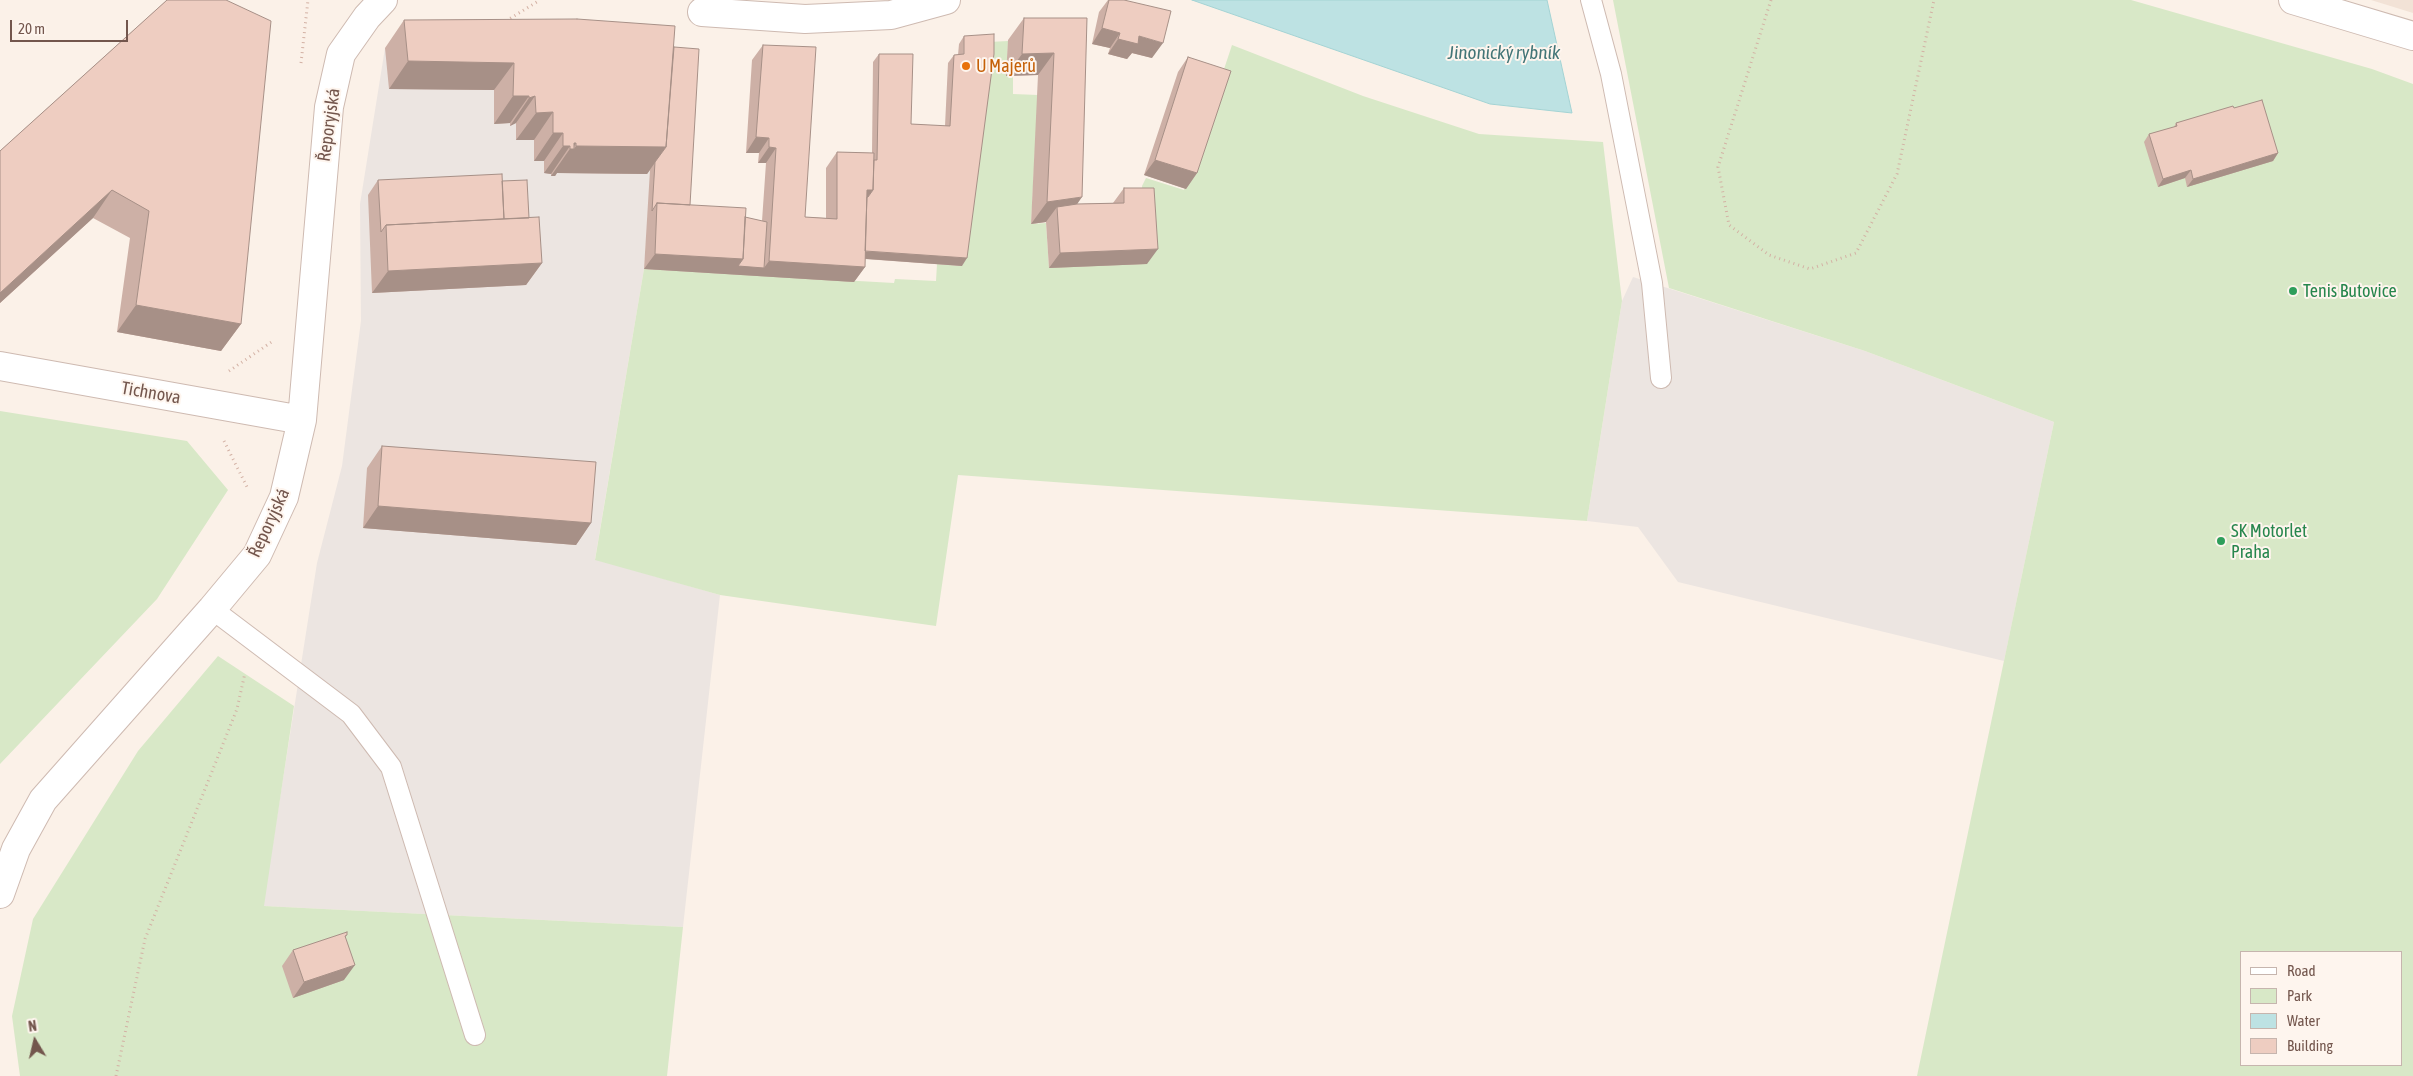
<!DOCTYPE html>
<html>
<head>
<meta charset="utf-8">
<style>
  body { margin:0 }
  #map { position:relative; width:2413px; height:1076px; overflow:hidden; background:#fbf1e8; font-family:"Asap Condensed",sans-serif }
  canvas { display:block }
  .legend { position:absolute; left:2240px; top:951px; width:162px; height:115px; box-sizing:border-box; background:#fef5ee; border:1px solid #c6b5ae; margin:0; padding:6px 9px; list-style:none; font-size:15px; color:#73564d }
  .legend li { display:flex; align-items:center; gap:10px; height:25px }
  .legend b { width:25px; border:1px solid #c6b5ae }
  .north { position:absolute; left:10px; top:1016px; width:50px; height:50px; -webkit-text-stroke:4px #fef5ee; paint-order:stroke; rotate:351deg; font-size:14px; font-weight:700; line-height:20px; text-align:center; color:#73564d }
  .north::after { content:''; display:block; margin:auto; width:18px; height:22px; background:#73564d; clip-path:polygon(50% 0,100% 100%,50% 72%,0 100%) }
  .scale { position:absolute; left:10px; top:20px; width:118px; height:22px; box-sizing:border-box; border:2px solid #73564d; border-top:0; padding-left:6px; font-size:15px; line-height:18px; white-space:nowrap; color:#73564d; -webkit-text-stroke:4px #fef5ee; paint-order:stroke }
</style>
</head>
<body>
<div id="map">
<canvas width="2413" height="1076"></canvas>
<ul class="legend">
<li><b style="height:6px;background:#fff"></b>Road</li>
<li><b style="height:14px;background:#d8e8c7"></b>Park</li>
<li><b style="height:14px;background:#bde2e3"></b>Water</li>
<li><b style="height:14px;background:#eecdc1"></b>Building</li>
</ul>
<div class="north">N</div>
<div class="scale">20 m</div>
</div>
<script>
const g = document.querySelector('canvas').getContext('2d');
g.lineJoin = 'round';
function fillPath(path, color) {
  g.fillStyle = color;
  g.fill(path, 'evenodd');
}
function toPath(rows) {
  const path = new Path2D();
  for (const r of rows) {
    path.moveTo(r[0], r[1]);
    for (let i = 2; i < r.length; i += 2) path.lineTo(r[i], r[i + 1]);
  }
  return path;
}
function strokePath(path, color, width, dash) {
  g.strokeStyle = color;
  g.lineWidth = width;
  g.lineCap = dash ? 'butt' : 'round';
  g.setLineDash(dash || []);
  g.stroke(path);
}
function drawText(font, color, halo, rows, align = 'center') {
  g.font = font + ' "Asap Condensed",sans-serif';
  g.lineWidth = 4;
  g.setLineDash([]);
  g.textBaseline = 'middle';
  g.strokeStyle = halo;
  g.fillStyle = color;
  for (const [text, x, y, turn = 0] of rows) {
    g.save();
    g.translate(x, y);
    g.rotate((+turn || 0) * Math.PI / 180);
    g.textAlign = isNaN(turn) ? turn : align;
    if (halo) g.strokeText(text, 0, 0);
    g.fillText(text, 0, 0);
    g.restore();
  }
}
fillPath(toPath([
  [2371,0,2413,0,2413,13]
]), '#f2e2d6');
fillPath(toPath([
  [385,48,656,54,651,172,644,269,595,559,720,595,683,927,263,906,317,563,342,466,361,321,360,204],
  [1633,277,1865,351,2054,422,2004,661,1678,582,1638,527,1587,521,1622,301]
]), '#ece5e1');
fillPath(toPath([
  [1613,0,2131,0,2372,69,2413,84,2413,1076,1917,1076,2054,422,1865,351,1669,288],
  [2242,952,2402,952,2402,1065,2242,1065],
  [1008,41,1007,76,1013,76,1013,94,1038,95,1031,224,1046,223,1049,267,1147,263,1142,186,1146,178,1184,190,1232,45,1363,96,1479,134,1603,142,1622,301,1587,521,958,475,936,626,720,595,595,560,644,269,894,283,895,279,936,281,937,264,962,266,989,42],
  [0,411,187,441,228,490,157,599,0,764],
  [218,656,294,706,264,906,683,927,667,1076,20,1076,12,1016,33,919,138,751]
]), '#d8e8c7');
const water = toPath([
  [1192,0,1547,0,1572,113,1490,104,1192,0]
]);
fillPath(water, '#bde2e3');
strokePath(water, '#a4d3d4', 1);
const service = toPath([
  [1591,0,1611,74,1652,283,1661,378],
  [212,609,351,714,391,767,475,1035]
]);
const minor = toPath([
  [2293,0,2413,36],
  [702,12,805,19,891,15,946,0]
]);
const tertiary = toPath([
  [0,366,302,420],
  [0,894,16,849,43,800,212,609,257,555,284,497,302,420,329,107,341,54,367,17,383,0]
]);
strokePath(service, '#cebab1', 22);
strokePath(minor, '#cebab1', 30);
strokePath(tertiary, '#cebab1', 30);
strokePath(toPath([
  [1771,0,1718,167,1729,225,1769,255,1810,269,1856,253,1897,174,1934,0],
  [506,21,540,0],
  [301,63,308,0],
  [229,371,273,341],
  [224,441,248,489],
  [116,1076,145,939,237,709,245,673]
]), '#d3b1a4', 3, [1, 4]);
strokePath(service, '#fff', 20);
strokePath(minor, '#fff', 28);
strokePath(tertiary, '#fff', 28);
fillPath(toPath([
  [167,0,241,324,221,351,117,332,130,238,93,218,0,303,0,151],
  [1108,0,1124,0,1152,58,1132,53,1127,59,1108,54,1110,48,1092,44,1099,12],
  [1024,18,1087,18,1077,204,1113,203,1124,188,1147,264,1049,268,1046,222,1031,224,1038,75,1006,76,1008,40],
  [404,20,674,47,690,205,762,221,766,163,758,163,759,153,746,153,752,60,763,45,805,217,826,218,826,168,837,152,872,153,873,62,879,54,911,124,945,126,948,63,954,55,958,55,959,44,964,36,962,266,865,259,865,267,854,282,644,269,650,170,647,174,557,173,555,176,551,176,551,174,544,173,544,161,534,161,534,140,516,140,516,123,510,126,510,123,494,124,494,90,389,89,385,48],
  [1188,57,1197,173,1186,189,1144,175,1178,72],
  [2234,108,2278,153,2273,161,2187,187,2185,178,2158,187,2144,142,2149,134,2174,127,2176,123],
  [378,180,502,181,529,218,542,263,526,285,372,293,368,195],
  [382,446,591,523,576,545,363,528,367,468],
  [347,935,345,938,344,980,293,998,282,966,293,950]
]), '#cdb0a6');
fillPath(toPath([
  [1102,28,1120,33,1110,48,1092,44],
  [1139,36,1163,43,1152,58,1132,53,1127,59,1108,54,1118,39],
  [1054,53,1038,75,1006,76,1022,54],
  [408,61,514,63,494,90,389,89],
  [513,96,529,96,510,123,494,124],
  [535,96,516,123,510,126,529,98],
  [553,112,534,140,516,140,536,113],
  [553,133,563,133,544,161,534,161],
  [756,137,769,138,759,153,746,153],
  [574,143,576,143,572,149,574,149,576,146,666,147,647,174,557,173,555,176,551,176],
  [563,146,570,146,551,174,544,173],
  [769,147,776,148,766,163,758,163],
  [2278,153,2273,161,2187,187,2193,179],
  [1155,160,1197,173,1186,189,1144,175],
  [2191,170,2185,178,2158,187,2163,179],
  [112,190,93,218,0,303,0,293],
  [867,190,873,190,862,205],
  [1082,197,1067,219,1057,207,1046,222,1031,224,1047,202],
  [1158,249,1147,264,1049,268,1060,253],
  [859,251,967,258,962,266,854,258],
  [655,254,743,259,764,268,769,261,865,267,854,282,644,269],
  [542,263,526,285,372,293,388,271],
  [136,305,241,324,221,351,117,332],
  [378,506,591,523,576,545,363,528],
  [355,965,344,980,293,998,304,982]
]), '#a79087');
const building = toPath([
  [167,0,226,0,271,21,241,324,136,305,149,211,112,190,0,293,0,151,167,0],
  [1109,0,1124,0,1171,11,1163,43,1139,36,1138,44,1118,39,1120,33,1102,28,1109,0],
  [1024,18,1087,18,1082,197,1047,202,1054,53,1022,54,1024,18],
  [577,19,675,26,666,147,576,146,576,143,574,143,574,149,570,149,570,146,563,146,563,133,553,133,553,112,536,113,535,96,529,98,529,96,513,96,514,63,408,61,404,20,577,19],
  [994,34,994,54,967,258,865,251,867,197,868,197,873,190,874,160,877,160,879,54,913,54,911,124,950,126,954,55,964,54,964,36,994,34],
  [763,45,816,47,805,217,837,219,837,152,874,153,873,190,867,190,865,267,769,261,776,148,769,147,769,138,756,137,763,45],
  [674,47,699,49,690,205,657,203,652,211,655,162,666,147,674,47],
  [1188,57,1231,71,1197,173,1155,160,1188,57],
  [2262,100,2278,153,2193,179,2191,170,2163,179,2149,134,2177,126,2176,123,2233,106,2234,108,2262,100],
  [502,174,504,219,386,225,381,232,378,180,502,174],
  [527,180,529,218,504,219,502,181,527,180],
  [1124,188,1154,188,1158,249,1060,253,1057,207,1077,204,1124,203,1124,188],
  [657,203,746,208,743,259,655,254,657,203],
  [539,217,542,263,388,271,386,225,539,217],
  [745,217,767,222,764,268,738,266,743,259,745,217],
  [382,446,596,462,591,523,378,506,382,446],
  [347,932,347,935,345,936,355,965,304,982,293,950,347,932]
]);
fillPath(building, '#eecdc1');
strokePath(building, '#a79087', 1);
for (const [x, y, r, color] of [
  [966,66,5,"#e8710a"],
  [2293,291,5,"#2e9e5b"],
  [2221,541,5,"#2e9e5b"]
]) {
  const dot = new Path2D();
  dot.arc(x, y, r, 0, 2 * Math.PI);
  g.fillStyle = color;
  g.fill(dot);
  strokePath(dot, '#fef5ee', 2);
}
drawText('18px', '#c56008', '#fef5ee', [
  ["U Majerů",976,66]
], 'left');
drawText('18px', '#73564d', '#fef5ee', [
  ["Řeporyjská",329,125,-82],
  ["Tichnova",151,393,10],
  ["Řeporyjská",269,523,-65]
]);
drawText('18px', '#27864d', '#fef5ee', [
  ["Tenis Butovice",2303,291],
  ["SK Motorlet",2231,531],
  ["Praha",2231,552]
], 'left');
drawText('italic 19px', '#427577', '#fef5ee', [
  ["Jinonický rybník",1504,53]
]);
</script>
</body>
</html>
